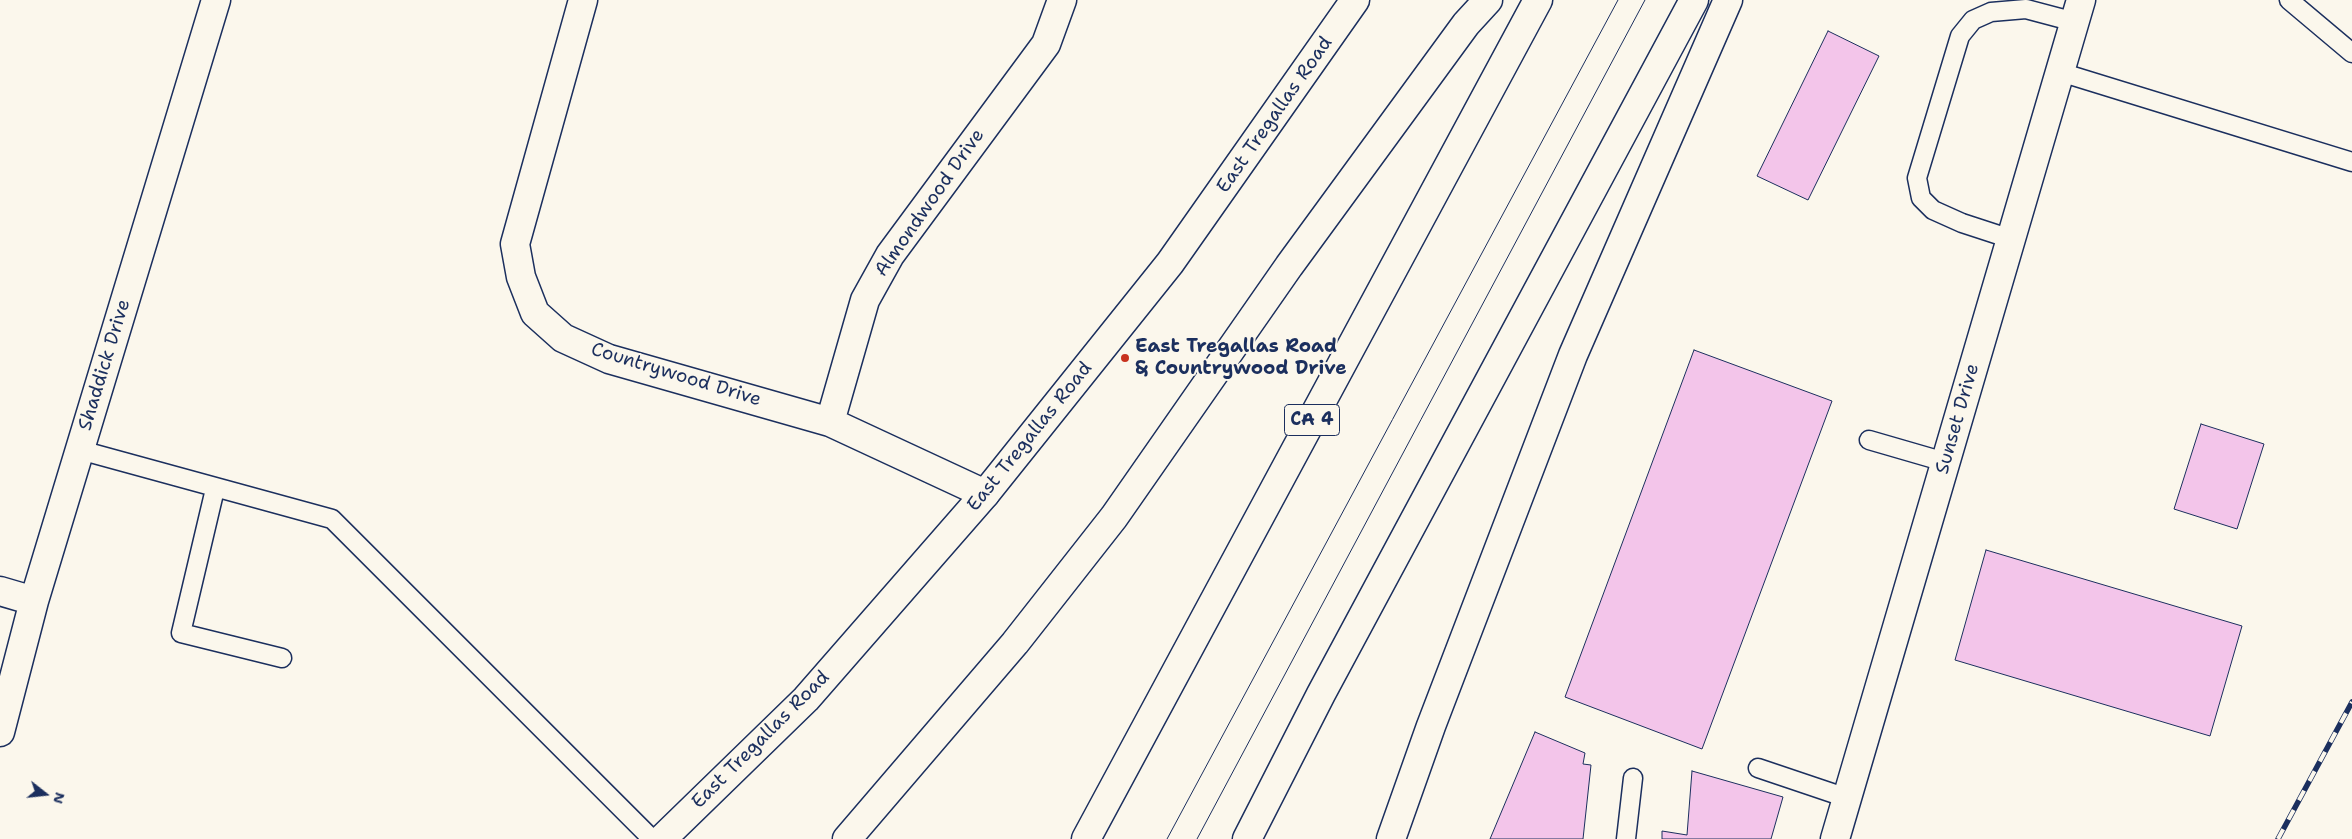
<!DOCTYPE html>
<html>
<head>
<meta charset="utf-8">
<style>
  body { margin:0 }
  #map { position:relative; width:2352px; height:839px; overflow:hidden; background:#fbf7ec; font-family:"Shantell Sans",sans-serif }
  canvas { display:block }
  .north { position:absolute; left:20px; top:769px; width:50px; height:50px; -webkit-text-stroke:4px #fbf7ec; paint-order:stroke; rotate:106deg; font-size:14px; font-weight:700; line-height:20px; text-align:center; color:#1b2f5e }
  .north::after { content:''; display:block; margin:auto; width:18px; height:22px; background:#1b2f5e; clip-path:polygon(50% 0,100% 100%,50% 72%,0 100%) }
</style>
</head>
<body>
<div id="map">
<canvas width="2352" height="839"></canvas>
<div class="north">N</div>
</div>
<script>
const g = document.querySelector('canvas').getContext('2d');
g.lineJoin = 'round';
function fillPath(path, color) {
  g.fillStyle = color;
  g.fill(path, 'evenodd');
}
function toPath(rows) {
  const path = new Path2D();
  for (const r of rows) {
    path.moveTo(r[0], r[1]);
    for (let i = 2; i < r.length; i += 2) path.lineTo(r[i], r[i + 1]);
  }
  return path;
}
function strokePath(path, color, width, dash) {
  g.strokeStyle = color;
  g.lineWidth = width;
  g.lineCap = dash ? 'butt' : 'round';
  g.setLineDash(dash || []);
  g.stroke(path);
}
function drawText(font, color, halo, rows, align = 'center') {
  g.font = font + ' "Shantell Sans",sans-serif';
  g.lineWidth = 4;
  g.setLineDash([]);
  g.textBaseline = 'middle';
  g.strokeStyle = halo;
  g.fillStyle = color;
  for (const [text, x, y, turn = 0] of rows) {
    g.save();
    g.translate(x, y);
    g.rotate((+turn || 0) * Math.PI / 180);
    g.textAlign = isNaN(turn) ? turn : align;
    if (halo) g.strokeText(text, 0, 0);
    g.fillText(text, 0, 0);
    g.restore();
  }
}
const building = toPath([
  [1828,31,1879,56,1808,200,1757,176,1828,31],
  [1694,350,1832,401,1702,749,1565,697,1694,350],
  [2201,424,2264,444,2237,529,2174,509,2201,424],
  [1986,550,2242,626,2210,736,1955,660,1986,550],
  [1535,732,1585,753,1583,764,1591,765,1583,839,1490,839,1535,732],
  [1692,771,1783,797,1771,839,1662,839,1662,831,1687,835,1692,771]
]);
fillPath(building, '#f3c5ea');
strokePath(building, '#1b2f5e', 1);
const service = toPath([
  [2289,0,2352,53],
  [2060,72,2352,162],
  [2011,239,1962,223,1933,210,1921,198,1917,178,1960,36,1973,20,1991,12,2026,9,2075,22],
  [1869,440,1945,462],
  [80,450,332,519,652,839],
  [215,489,181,633,282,658],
  [1758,768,1847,798],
  [1626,839,1633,778]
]);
const minor = toPath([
  [583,0,515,244,521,277,535,313,563,338,609,359,830,422,985,494],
  [830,422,865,300,890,255,1046,44,1062,0],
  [0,591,34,601],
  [0,732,34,601,216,0]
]);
const tertiary = toPath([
  [662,839,806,699,985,494,1170,263,1355,0],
  [1835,839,2081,0]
]);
const motorway = toPath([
  [847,839,1015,643,1114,517,1289,266,1466,24,1488,0],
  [1086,839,1538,0],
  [1247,839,1321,694,1694,0],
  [1391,839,1431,726,1573,355,1728,0]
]);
strokePath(service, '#1b2f5e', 21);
strokePath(minor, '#1b2f5e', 31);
strokePath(tertiary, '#1b2f5e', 31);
strokePath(motorway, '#1b2f5e', 31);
strokePath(service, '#fbf7ec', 18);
strokePath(minor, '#fbf7ec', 28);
strokePath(tertiary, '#fbf7ec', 28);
strokePath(motorway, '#fbf7ec', 28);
strokePath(toPath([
  [1167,839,1618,0],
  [1197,839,1645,0]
]), '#1b2f5e', 1);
const rail = toPath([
  [2278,839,2352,702]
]);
strokePath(rail, '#1b2f5e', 5.5);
strokePath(rail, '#fbf7ec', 4, [11]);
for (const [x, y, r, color] of [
  [1125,358,5,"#c8321e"]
]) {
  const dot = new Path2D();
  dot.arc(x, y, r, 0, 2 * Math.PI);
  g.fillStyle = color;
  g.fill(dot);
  strokePath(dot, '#fbf7ec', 2);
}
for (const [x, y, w] of [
  [1312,420,55]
]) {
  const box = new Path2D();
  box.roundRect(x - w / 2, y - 15.5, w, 31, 4);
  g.fillStyle = '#fbf7ec';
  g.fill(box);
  strokePath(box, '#1b2f5e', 1);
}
drawText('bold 18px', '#1b2f5e', null, [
  ["CA 4",1312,420]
]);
drawText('19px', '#1b2f5e', '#fbf7ec', [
  ["East Tregallas Road",1275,115,-55],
  ["Almondwood Drive",930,203,-55],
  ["Shaddick Drive",105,365,-73],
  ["Countrywood Drive",676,375,17],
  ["Sunset Drive",1958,419,-74],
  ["East Tregallas Road",1030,437,-51],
  ["East Tregallas Road",761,740,-45]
]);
drawText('bold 19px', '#1b2f5e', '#fbf7ec', [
  ["East Tregallas Road",1135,347],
  ["& Countrywood Drive",1135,369]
], 'left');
</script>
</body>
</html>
